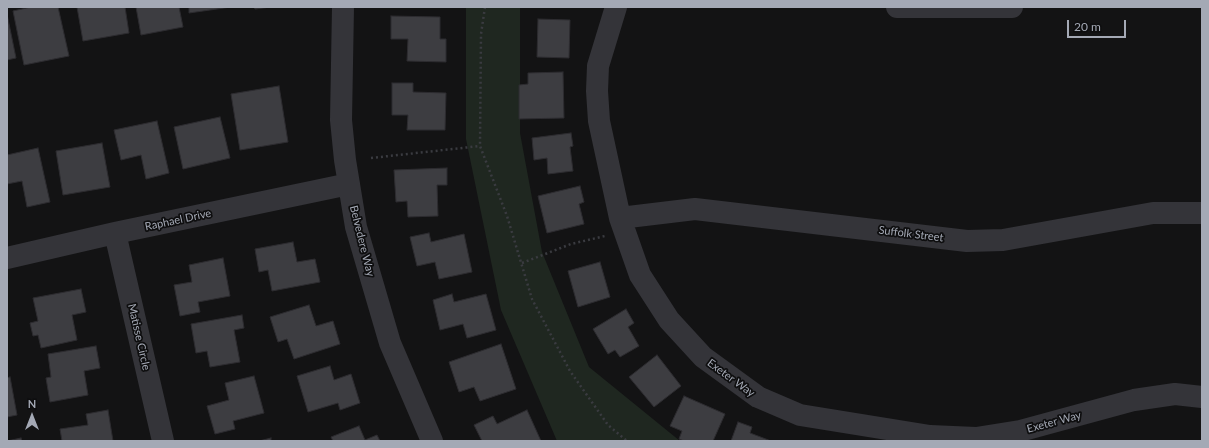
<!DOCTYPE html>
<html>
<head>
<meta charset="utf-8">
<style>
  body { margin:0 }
  #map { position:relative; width:1209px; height:448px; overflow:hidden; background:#131314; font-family:Lato,sans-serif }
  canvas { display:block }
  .frame { position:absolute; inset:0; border:8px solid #a4a9b5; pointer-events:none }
  .north { position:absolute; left:12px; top:396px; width:40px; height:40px; -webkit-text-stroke:3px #0e0e0f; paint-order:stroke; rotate:0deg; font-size:11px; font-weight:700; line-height:16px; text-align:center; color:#a4a9b5 }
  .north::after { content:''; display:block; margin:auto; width:14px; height:18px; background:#a4a9b5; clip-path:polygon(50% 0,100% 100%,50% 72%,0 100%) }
  .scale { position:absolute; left:1067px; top:20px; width:59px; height:18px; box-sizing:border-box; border:2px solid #a4a9b5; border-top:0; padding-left:5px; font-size:12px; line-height:14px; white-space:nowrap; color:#a4a9b5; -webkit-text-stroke:3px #0e0e0f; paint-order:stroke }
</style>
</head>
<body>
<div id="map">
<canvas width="1209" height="448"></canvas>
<div class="frame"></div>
<div class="north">N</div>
<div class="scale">20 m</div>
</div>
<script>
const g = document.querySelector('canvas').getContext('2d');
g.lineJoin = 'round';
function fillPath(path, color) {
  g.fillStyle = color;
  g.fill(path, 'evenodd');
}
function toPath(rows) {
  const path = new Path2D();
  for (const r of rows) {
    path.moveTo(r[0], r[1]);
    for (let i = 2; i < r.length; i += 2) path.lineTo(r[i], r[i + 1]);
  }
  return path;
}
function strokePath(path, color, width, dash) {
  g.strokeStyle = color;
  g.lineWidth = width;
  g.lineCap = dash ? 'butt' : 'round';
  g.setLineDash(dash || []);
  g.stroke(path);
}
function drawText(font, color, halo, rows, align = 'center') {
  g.font = font + ' Lato,sans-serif';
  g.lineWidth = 3.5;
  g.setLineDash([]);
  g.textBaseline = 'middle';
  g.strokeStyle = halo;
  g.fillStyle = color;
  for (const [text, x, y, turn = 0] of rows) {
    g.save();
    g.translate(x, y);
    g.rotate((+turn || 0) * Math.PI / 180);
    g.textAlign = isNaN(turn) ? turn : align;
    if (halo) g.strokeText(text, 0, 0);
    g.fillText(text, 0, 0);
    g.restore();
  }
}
fillPath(toPath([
  [466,7,520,7,520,133,542,252,589,367,680,441,557,441,501,310,466,139]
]), '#1f2720');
const building = toPath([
  [31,7,58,7,69,56,24,65,13,11,31,7],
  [77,7,125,7,129,33,83,41,77,7],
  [136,7,179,7,183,27,141,35,136,7],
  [189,7,231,7,189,13,189,7],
  [254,7,271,7,255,9,254,7],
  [7,14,16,58,7,60,7,14],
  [391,16,440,17,440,39,446,39,446,62,407,61,408,39,391,39,391,16],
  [538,19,570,20,569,58,537,57,538,19],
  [563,72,564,118,519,119,519,85,528,84,528,73,563,72],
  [392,83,413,83,413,92,446,93,445,130,407,130,408,115,392,115,392,83],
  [279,86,288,142,240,150,231,94,279,86],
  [220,117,230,158,183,169,174,127,220,117],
  [157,121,169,173,146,179,141,155,121,160,114,130,157,121],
  [571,133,573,146,570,147,573,171,548,174,547,158,534,160,532,138,571,133],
  [102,143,110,187,63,195,56,151,102,143],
  [38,148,50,202,27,207,22,181,7,184,7,155,38,148],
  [447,168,447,185,437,185,438,216,408,217,407,201,396,202,394,170,447,168],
  [580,186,584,202,579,204,584,224,547,233,538,196,580,186],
  [429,233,431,242,464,234,472,272,439,279,435,262,417,266,410,237,429,233],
  [293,242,297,262,315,259,320,282,272,291,268,270,259,272,255,249,293,242],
  [223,258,230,296,198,302,200,312,180,316,174,285,192,282,189,265,223,258],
  [600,262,610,297,578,307,568,271,600,262],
  [81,289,86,312,72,315,77,340,41,348,38,335,33,336,30,323,38,321,33,298,81,289],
  [452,294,454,302,486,294,496,330,467,338,463,324,440,330,433,300,452,294],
  [309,305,316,326,333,321,340,344,294,359,287,339,278,342,270,317,309,305],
  [626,309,634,323,628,327,639,346,620,357,615,350,608,354,593,329,626,309],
  [242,315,244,328,234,330,240,362,210,367,207,351,196,353,191,324,242,315],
  [501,344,516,389,480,401,474,387,459,392,449,362,501,344],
  [96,346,100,368,84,371,88,395,50,402,46,378,51,377,48,354,96,346],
  [657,355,681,386,654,407,629,377,657,355],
  [330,366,334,380,351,374,360,403,340,410,338,403,308,412,297,376,330,366],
  [254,376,264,413,233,421,235,429,215,434,207,406,229,400,225,383,254,376],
  [10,377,17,415,7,417,7,378,10,377],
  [684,396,725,414,713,441,684,441,679,439,682,431,670,426,684,396],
  [108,410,113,441,62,441,60,429,88,425,86,414,108,410],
  [527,410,541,441,482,441,474,425,493,416,497,424,527,410],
  [738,422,752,427,750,433,771,441,731,441,738,422],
  [359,426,365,440,377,435,380,441,333,441,331,437,359,426],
  [21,438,22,441,7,441,21,438],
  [271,438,271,441,259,441,271,438]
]);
fillPath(building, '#3d3d41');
strokePath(building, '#2d2c30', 1);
strokePath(toPath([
  [485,7,481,34,480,146,507,216,532,299,570,371,608,425,627,441],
  [371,158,480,146],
  [522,263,571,244,605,236]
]), '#3a3b40', 2.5, [2, 3]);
strokePath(toPath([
  [343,7,341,120,345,160,356,227,390,343,432,441],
  [616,7,598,66,597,91,599,121,620,218,640,275,669,320,703,357,758,397,800,415,930,436,976,438,1020,431,1134,400,1175,394,1202,397],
  [897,7,1012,7],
  [620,218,695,209,967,241,1003,240,1153,213,1202,213],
  [115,233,163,441],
  [7,258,115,233,349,184]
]), '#343439', 22);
drawText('11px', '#a4a9b5', '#0e0e0f', [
  ["Raphael Drive",178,220,-12],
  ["Suffolk Street",911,234,7],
  ["Belvedere Way",362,241,76],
  ["Matisse Circle",139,337,77],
  ["Exeter Way",731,378,36],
  ["Exeter Way",1054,422,-15]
]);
</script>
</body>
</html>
